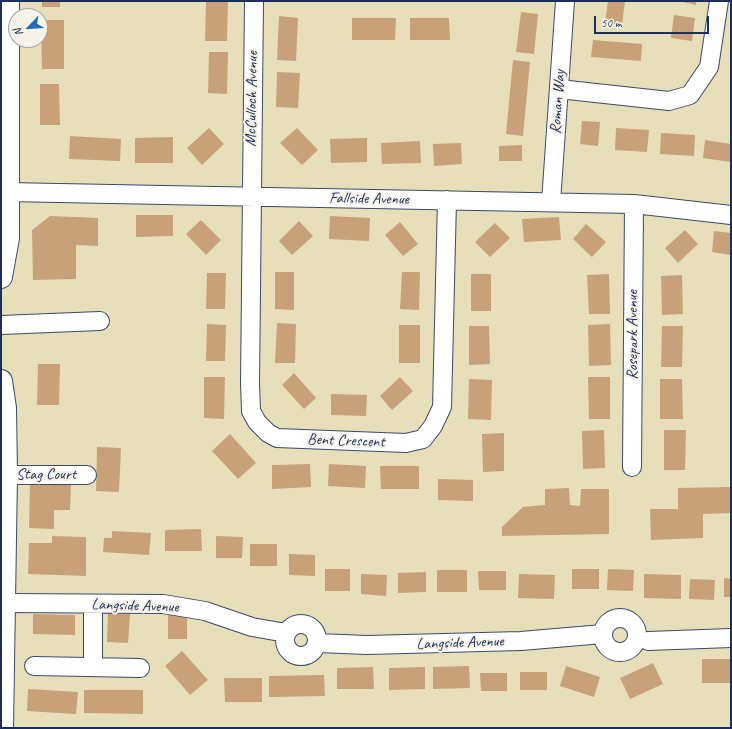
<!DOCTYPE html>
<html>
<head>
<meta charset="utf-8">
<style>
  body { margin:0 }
  #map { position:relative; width:732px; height:729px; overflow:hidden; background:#e7dfb9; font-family:Caveat,sans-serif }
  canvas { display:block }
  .frame { position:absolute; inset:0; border:2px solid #1b2f5e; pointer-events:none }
  .north { position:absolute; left:8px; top:8px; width:40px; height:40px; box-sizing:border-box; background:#f7f3e8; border:1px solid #9fa5b1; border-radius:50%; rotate:245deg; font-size:11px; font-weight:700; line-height:16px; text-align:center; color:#1b2f5e }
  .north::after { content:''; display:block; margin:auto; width:14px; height:18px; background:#1f6fb2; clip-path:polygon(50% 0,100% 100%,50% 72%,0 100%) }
  .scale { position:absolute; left:594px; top:16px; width:115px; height:18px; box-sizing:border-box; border:2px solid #1b2f5e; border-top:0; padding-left:5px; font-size:12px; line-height:14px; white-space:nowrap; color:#1b2f5e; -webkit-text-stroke:3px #f7f3e8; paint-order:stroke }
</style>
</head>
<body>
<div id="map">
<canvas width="732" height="729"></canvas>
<div class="frame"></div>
<div class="north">N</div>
<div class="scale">50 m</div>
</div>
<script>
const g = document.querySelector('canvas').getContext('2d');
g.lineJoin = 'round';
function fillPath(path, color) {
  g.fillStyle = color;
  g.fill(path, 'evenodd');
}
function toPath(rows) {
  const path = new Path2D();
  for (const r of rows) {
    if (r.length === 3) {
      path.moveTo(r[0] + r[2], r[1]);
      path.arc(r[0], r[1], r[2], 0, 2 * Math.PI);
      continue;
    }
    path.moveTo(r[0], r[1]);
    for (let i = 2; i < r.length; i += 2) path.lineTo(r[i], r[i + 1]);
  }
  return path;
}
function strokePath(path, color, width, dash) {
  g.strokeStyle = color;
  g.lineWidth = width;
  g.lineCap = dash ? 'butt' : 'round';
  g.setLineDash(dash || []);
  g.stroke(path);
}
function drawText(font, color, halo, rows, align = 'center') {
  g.font = font + ' Caveat,sans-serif';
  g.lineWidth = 4;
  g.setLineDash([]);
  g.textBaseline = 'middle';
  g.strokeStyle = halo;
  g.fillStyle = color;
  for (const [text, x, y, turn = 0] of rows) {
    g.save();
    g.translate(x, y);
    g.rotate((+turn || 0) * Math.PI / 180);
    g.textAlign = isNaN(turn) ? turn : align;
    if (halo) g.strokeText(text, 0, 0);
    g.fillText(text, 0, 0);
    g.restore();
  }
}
fillPath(toPath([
  [42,1,60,1,60,7,42,7],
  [206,1,228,1,227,41,205,41],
  [608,1,625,1,622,25,605,23],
  [679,1,696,1,696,5],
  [521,12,538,14,534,54,516,52],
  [674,15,695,18,692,41,671,38],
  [279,16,298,18,296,61,277,60],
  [352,18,396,18,395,40,352,40],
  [410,18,449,18,450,40,410,40],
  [41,20,64,20,64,69,42,69],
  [593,40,642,44,641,61,591,57],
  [209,52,228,52,227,94,208,93],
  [513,60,530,62,523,136,506,134],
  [277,72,300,73,298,108,276,107],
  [40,84,59,84,60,125,40,125],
  [582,121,600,122,598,146,580,144],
  [209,128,224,144,202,165,187,148],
  [297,128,318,150,302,165,280,143],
  [616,128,649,130,647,152,615,150],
  [661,133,695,135,694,156,660,154],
  [70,136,121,139,120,161,69,159],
  [173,137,173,163,135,163,135,138],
  [367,138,367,162,331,163,330,139],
  [705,140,731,144,731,162,703,158],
  [420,141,421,163,382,164,381,143],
  [461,143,462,164,434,166,433,144],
  [522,145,522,161,499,161,499,146],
  [136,215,173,215,173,236,136,237],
  [50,216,98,218,98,246,76,245,76,279,33,280,32,230],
  [330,216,370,218,369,241,329,239],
  [559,217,561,240,524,242,522,219],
  [201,220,221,240,206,255,186,234],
  [299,221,313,236,292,255,279,241],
  [400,222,418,244,403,256,385,235],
  [495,223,510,238,490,257,475,242],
  [586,224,606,242,592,257,573,239],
  [685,230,698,244,678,263,665,248],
  [714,231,731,233,731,255,712,252],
  [275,272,294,272,294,310,275,309],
  [402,272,420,272,419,310,400,309],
  [207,273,226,273,225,309,206,309],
  [471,274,491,274,491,311,471,311],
  [609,274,610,314,589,314,587,275],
  [682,275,683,314,662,315,661,276],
  [277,323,296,324,295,363,275,363],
  [207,324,226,325,225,361,206,361],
  [610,324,611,365,589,366,588,325],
  [399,325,420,325,420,363,399,363],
  [469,326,489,326,490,364,469,365],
  [662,326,683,326,682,367,661,367],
  [38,364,60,364,59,405,37,405],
  [294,373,316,398,304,409,282,385],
  [204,377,225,377,224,419,204,418],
  [400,377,413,391,392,410,380,396],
  [588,377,610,377,610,419,589,419],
  [469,379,492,380,491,420,468,419],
  [660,379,682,379,683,419,660,419],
  [331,394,367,395,366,416,331,415],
  [604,430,605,468,583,469,582,431],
  [664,430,686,430,685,470,664,470],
  [504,433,504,471,483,472,482,434],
  [230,434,256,463,238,479,212,451],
  [97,447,121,448,119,492,96,491],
  [310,464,311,487,272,489,272,465],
  [329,464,366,466,365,488,328,486],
  [380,466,419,466,419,489,381,489],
  [438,479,473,480,473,501,438,500],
  [30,483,71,483,70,510,54,510,54,529,29,528],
  [731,487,731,513,703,514,703,538,651,540,650,509,678,509,678,488],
  [569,488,570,505,580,506,581,489,609,489,609,534,502,536,502,527,523,507,545,505,545,489],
  [201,529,202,551,165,551,165,530],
  [112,531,151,533,149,555,103,552,104,538,112,538],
  [52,536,86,537,86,576,28,574,29,543,52,543],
  [216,536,243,537,242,558,216,558],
  [250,544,277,544,277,566,250,566],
  [289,554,315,555,315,576,289,575],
  [325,569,350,569,350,591,325,591],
  [572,569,599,569,599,589,572,589],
  [608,569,634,570,633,591,607,590],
  [437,570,467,570,467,592,437,592],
  [478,571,506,571,506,590,479,590],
  [426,572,426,592,398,593,398,573],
  [361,574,387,575,386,596,361,594],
  [519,574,555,575,554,599,518,598],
  [644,574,681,575,681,599,644,598],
  [724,578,731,579,731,597,724,597],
  [690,579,715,580,714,600,689,599],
  [168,612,187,612,187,639,168,639],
  [108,613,130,614,128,643,107,642],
  [33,614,75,615,75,635,33,634],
  [182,651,208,680,190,695,165,666],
  [702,659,731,659,731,683,702,683],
  [653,663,663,684,630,699,620,678],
  [469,666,470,688,433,689,433,667],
  [566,666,600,677,594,697,560,686],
  [373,667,374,689,337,689,337,668],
  [425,667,425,689,389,690,389,668],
  [520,672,547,672,547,690,520,690],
  [480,673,507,673,507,691,481,691],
  [324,675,325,696,269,697,269,676],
  [224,678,262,678,262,702,225,702],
  [28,689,78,692,76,714,27,711],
  [84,690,143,690,143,714,84,713]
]), '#c8a178');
const minor = toPath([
  [254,1,250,384,251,411,257,422,268,433,277,438,406,443,423,439,433,426,442,407,447,200],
  [559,89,669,101,690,95,709,67,719,1],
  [7,192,634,204,731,215],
  [551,202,565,1],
  [1,325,100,321],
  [632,467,634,204],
  [6,475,87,475],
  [4,603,163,604,205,611,252,627,286,633],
  [620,635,17],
  [301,640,16],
  [648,641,731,638],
  [318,643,367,645,521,641,603,634],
  [34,666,140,668],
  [93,667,93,604]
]);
const major = toPath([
  [1,277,8,238,8,1],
  [1,381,5,408,6,475,2,728]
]);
strokePath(minor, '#3a496c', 20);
strokePath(major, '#3a496c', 24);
strokePath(minor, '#fff', 18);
strokePath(major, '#fff', 22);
drawText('16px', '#1b2f5e', '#f7f3e8', [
  ["McCulloch Avenue",252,99,-89],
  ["Roman Way",558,102,-86],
  ["Fallside Avenue",369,199,1],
  ["Rosepark Avenue",633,335,-90],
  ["Bent Crescent",346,441,2],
  ["Stag Court",46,475],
  ["Langside Avenue",135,606,2],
  ["Langside Avenue",460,643,-2]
]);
</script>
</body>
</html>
